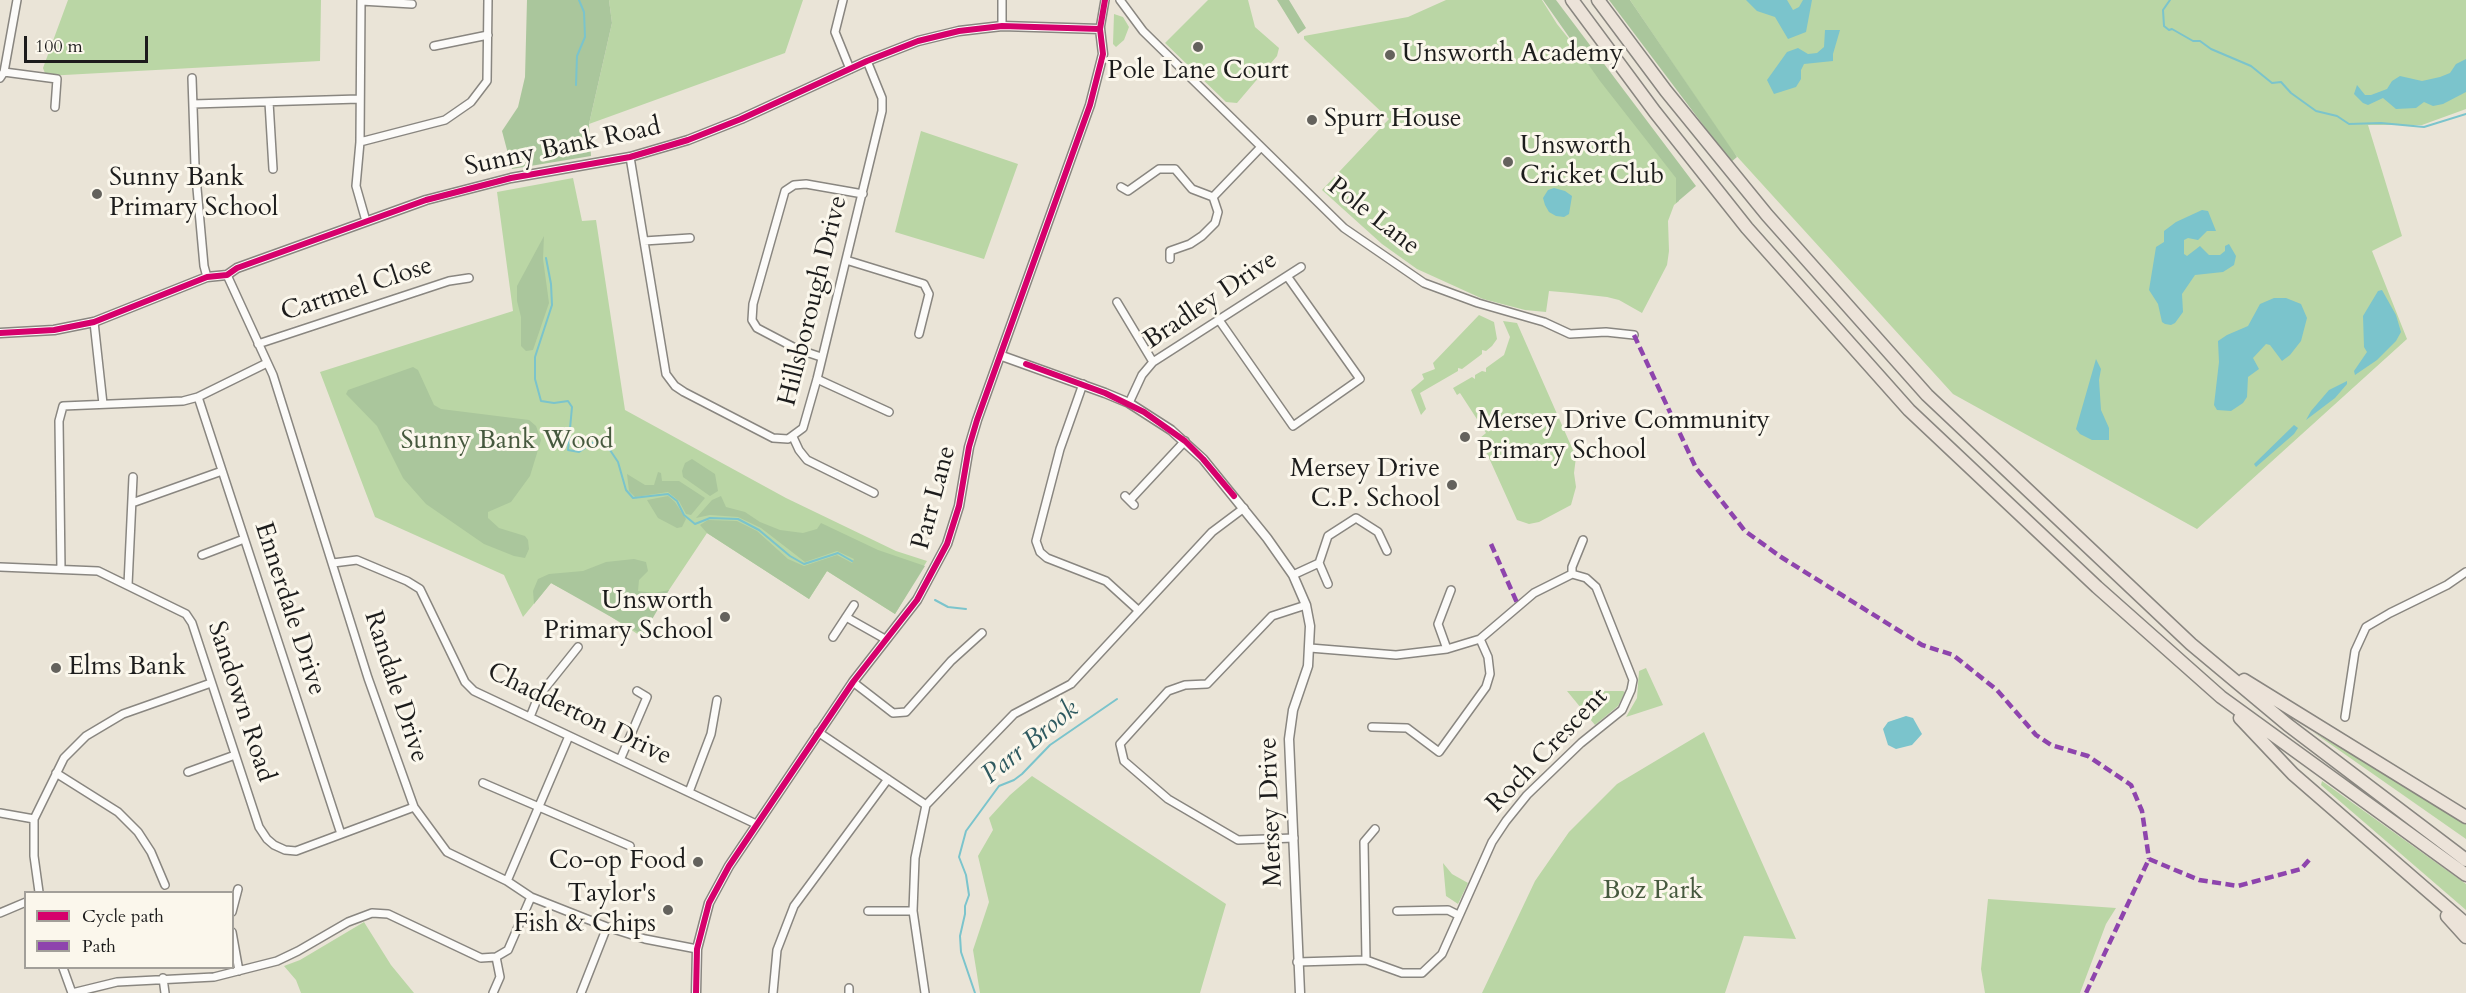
<!DOCTYPE html>
<html>
<head>
<meta charset="utf-8">
<style>
  body { margin:0 }
  #map { position:relative; width:2466px; height:993px; overflow:hidden; background:#eae4d7; font-family:Cardo,serif }
  canvas { display:block }
  .legend { position:absolute; left:24px; top:891px; width:210px; height:78px; box-sizing:border-box; background:#fbf7ec; border:2px solid #a29f99; margin:0; padding:8px 10px; list-style:none; font-size:18px; color:#1c1c1c }
  .legend li { display:flex; align-items:center; gap:12px; height:30px }
  .legend b { width:30px; border:2px solid #a29f99 }
  .scale { position:absolute; left:24px; top:36px; width:124px; height:27px; box-sizing:border-box; border:3px solid #1c1c1c; border-top:0; padding-left:8px; font-size:18px; line-height:21px; white-space:nowrap; color:#1c1c1c; -webkit-text-stroke:4px #fbf7ec; paint-order:stroke }
</style>
</head>
<body>
<div id="map">
<canvas width="2466" height="993"></canvas>
<ul class="legend">
<li><b style="height:8px;background:#d6006c"></b>Cycle path</li>
<li><b style="height:8px;background:#8e44ad"></b>Path</li>
</ul>
<div class="scale">100 m</div>
</div>
<script>
const g = document.querySelector('canvas').getContext('2d');
g.lineJoin = 'round';
function fillPath(path, color) {
  g.fillStyle = color;
  g.fill(path, 'evenodd');
}
function toPath(rows) {
  const path = new Path2D();
  for (const r of rows) {
    path.moveTo(r[0], r[1]);
    for (let i = 2; i < r.length; i += 2) path.lineTo(r[i], r[i + 1]);
  }
  return path;
}
function strokePath(path, color, width, dash) {
  g.strokeStyle = color;
  g.lineWidth = width;
  g.lineCap = dash ? 'butt' : 'round';
  g.setLineDash(dash || []);
  g.stroke(path);
}
function drawText(font, color, halo, rows, align = 'center') {
  g.font = font + ' Cardo,serif';
  g.lineWidth = 6;
  g.setLineDash([]);
  g.textBaseline = 'middle';
  g.strokeStyle = halo;
  g.fillStyle = color;
  for (const [text, x, y, turn = 0] of rows) {
    g.save();
    g.translate(x, y);
    g.rotate((+turn || 0) * Math.PI / 180);
    g.textAlign = isNaN(turn) ? turn : align;
    if (halo) g.strokeText(text, 0, 0);
    g.fillText(text, 0, 0);
    g.restore();
  }
}
fillPath(toPath([
  [68,0,321,0,320,61,46,76,43,68],
  [609,0,803,0,785,53,589,124,612,23],
  [1208,0,1248,0,1255,27,1279,48,1277,56,1237,103,1226,102,1165,43],
  [1446,0,1542,0,1557,24,1672,168,1677,178,1679,201,1674,205,1668,221,1669,251,1667,265,1642,313,1619,300,1607,297,1572,293,1549,291,1546,312,1525,310,1483,299,1417,269,1382,244,1322,190,1389,119,1304,39,1304,36,1408,17],
  [1630,0,2466,0,2466,109,2422,125,2368,125,2402,236,2372,251,2407,339,2197,529,1953,394,1732,151],
  [1114,14,1123,17,1129,27,1124,40,1116,47,1113,44],
  [921,131,1018,164,984,259,895,232],
  [573,178,582,221,596,220,625,410,786,498,896,551,927,561,895,614,827,571,809,599,707,533,639,635,596,607,551,583,523,617,504,575,375,517,320,372,513,311,497,192],
  [1479,315,1494,322,1497,339,1492,346,1486,351,1482,350,1482,354,1462,369,1458,368,1458,371,1420,393,1426,409,1421,415,1411,390,1424,379,1422,374,1435,369,1433,363],
  [1503,321,1517,323,1576,457,1574,473,1576,487,1571,505,1539,522,1529,524,1517,520,1480,438,1486,433,1460,393,1457,395,1453,388,1472,377,1475,379,1475,375,1482,371,1486,372,1486,368,1504,355,1510,337],
  [1646,668,1663,705,1626,717,1637,698,1639,671],
  [1567,691,1623,691,1625,692,1618,706,1595,725],
  [1704,732,1796,939,1744,936,1725,993,1482,993,1535,881,1569,832,1617,784],
  [2313,732,2466,820,2466,839],
  [1032,776,1226,904,1200,993,980,993,973,950,989,902,978,856,993,830,989,818,1010,795],
  [2322,781,2466,884,2466,910,2321,785],
  [1443,863,1452,874,1468,883,1458,904,1446,896],
  [1988,899,2116,908,2106,924,2080,993,1985,993,1981,969],
  [364,922,391,965,414,993,301,993,296,980,284,966,300,960]
]), '#bad6a5');
fillPath(toPath([
  [527,0,609,0,612,23,589,124,591,156,512,169,502,131,518,107,525,77],
  [1277,0,1289,0,1306,28,1298,34],
  [1543,0,1556,0,1696,186,1676,203,1676,178,1600,81],
  [1609,0,1630,0,1737,157,1731,162],
  [544,236,543,259,549,303,533,350,526,351,521,346,521,317,517,301,517,286],
  [413,367,418,370,434,405,441,409,529,420,536,426,541,440,530,476,511,502,488,512,488,518,499,528,525,536,528,540,529,549,525,558,514,556,484,544,426,504,403,478,377,426,346,394,348,390],
  [692,459,715,474,718,491,710,496,683,477,682,471,685,463],
  [658,472,661,473,662,481,679,481,705,498,691,515,686,514,679,501,668,492,635,497,629,491,627,474,645,485,654,485],
  [668,496,675,502,686,519,682,527,677,528,658,518,647,500],
  [721,496,726,507,745,512,760,522,780,530,803,533,817,529,821,523,878,550,925,566,895,614,827,571,809,599,707,533,700,525,708,520,737,521,757,531,788,559,804,566,837,555,852,563,854,559,837,551,805,562,761,528,738,517,710,515,696,518,712,500],
  [634,559,646,562,648,571,639,580,638,591,654,593,669,590,643,635,551,583,534,604,533,591,538,579,549,574,583,571,606,562]
]), '#aac69c');
fillPath(toPath([
  [1746,0,1787,0,1793,10,1799,7,1803,0,1812,0,1806,32,1788,39,1775,17,1757,11],
  [1825,30,1840,30,1833,54,1833,61,1804,64,1801,70,1801,79,1796,87,1774,94,1767,80,1787,52,1798,48,1808,54,1817,53,1824,47],
  [2466,59,2466,92,2443,104,2433,106,2424,102,2416,108,2396,109,2383,98,2368,105,2363,103,2354,94,2357,85,2365,95,2371,95,2387,89,2392,81,2400,76,2422,81,2440,77,2450,73,2456,64],
  [1554,188,1565,191,1572,196,1569,214,1564,217,1556,216,1549,212,1545,205,1543,198,1548,190],
  [2202,210,2208,211,2216,231,2207,231,2198,240,2188,238,2184,240,2184,254,2187,256,2200,246,2209,255,2220,255,2225,251,2225,246,2229,244,2236,256,2234,265,2223,272,2195,275,2182,294,2183,312,2175,323,2171,325,2165,324,2162,322,2158,304,2149,290,2156,247,2164,242,2164,231,2176,222],
  [2382,290,2396,315,2401,332,2396,341,2377,360,2355,375,2354,371,2367,352,2364,347,2363,316,2378,291],
  [2274,298,2286,298,2301,304,2307,318,2301,341,2290,355,2282,361,2270,345,2266,344,2253,358,2259,369,2248,377,2247,397,2243,403,2231,411,2217,410,2214,405,2219,362,2218,341,2227,335,2248,326,2260,304],
  [2096,359,2101,369,2099,380,2101,410,2109,428,2109,440,2092,440,2080,434,2076,429],
  [2347,381,2347,384,2335,398,2306,420,2311,411,2329,390],
  [2294,425,2298,428,2294,434,2256,467,2254,464],
  [1906,716,1913,718,1922,734,1912,745,1896,749,1888,745,1883,729,1888,722]
]), '#7bc4cc');
strokePath(toPath([
  [2170,0,2163,10,2164,26,2169,30,2172,29,2193,41,2200,41,2211,49,2251,66,2272,83,2281,82,2291,93,2316,111,2337,116,2349,124,2381,123,2424,127,2466,114],
  [576,85,577,56,585,37,584,12,579,0],
  [546,258,551,284,552,305,535,357,535,379,541,401,554,403,568,401,572,407,568,450,579,452,594,442,610,450,618,462,626,490,633,498,668,494,677,501,684,515,695,524,710,518,738,519,759,530,790,556,804,564,838,553,852,561],
  [935,600,948,607,966,609],
  [975,993,961,952,960,936,965,914,965,906,969,895,966,875,959,857,966,831,999,786,1014,780,1022,774,1050,745,1117,699]
]), '#7bc4cc', 2);
const minor = toPath([
  [361,0,360,142,356,186,366,221],
  [843,0,835,32,850,69],
  [1120,0,1143,31,1344,228,1424,283,1478,303,1544,322,1570,334,1606,332,1634,335],
  [361,1,412,4],
  [1002,26,1002,0],
  [1100,29,1105,0],
  [434,46,488,35],
  [4,72,57,79,55,107],
  [0,78,4,72,17,0],
  [192,78,195,166,204,266,207,277],
  [269,102,273,169],
  [193,104,359,99],
  [360,142,445,120,471,102,487,81,488,0],
  [630,157,666,374,675,386,684,392,773,438,788,439,803,428,817,379,882,111,882,98,867,61],
  [1121,187,1128,191,1159,169,1175,169,1192,189,1213,197],
  [644,241,690,238],
  [1170,259,1170,251,1190,244,1202,236,1215,223,1218,212,1213,197,1261,147],
  [846,260,924,284,929,294,919,334],
  [227,275,273,375,368,678,414,807,447,852,507,881,531,897,607,927,645,939,697,949],
  [1117,302,1153,362],
  [1219,320,1293,426,1360,379,1287,276],
  [94,322,103,404],
  [258,344,449,281,469,278],
  [821,357,797,349,757,328,752,320,753,304,785,191,794,185,806,184,863,194],
  [817,379,889,412],
  [1083,384,1060,449,1036,541,1040,552,1047,558,1106,581,1139,611],
  [198,397,341,834],
  [1129,403,1142,375,1153,362,1301,267],
  [793,437,799,450,807,460,874,493],
  [1125,496,1134,505],
  [1130,500,1185,441],
  [132,503,222,471],
  [202,555,244,539],
  [333,563,357,560,407,581,420,589,465,682,474,691,756,824],
  [1319,563,1328,584],
  [0,567,98,571,186,614,192,623,259,827,267,839,274,845,285,850,296,851,414,807],
  [61,569,59,421,63,406,183,401,198,397,267,363],
  [1572,574,1572,567,1583,540],
  [1293,575,1319,563,1328,536,1356,518,1378,532,1387,551],
  [128,585,133,477],
  [846,617,885,639],
  [833,637,854,605],
  [1447,649,1438,624,1451,590],
  [853,682,893,713,906,712,951,661,982,633],
  [530,717,538,697,578,647],
  [2345,717,2355,651,2366,627,2390,613,2447,585,2466,572],
  [1372,727,1407,728,1439,752,1486,687,1490,674,1488,657,1480,639],
  [818,732,926,805],
  [620,760,647,697,637,691],
  [188,772,235,755],
  [56,773,118,812,138,832,151,852,165,885],
  [483,783,630,846],
  [689,792,711,734,717,700],
  [0,813,34,819],
  [1294,838,1238,840,1168,799,1124,761,1120,744,1168,691,1185,685,1207,684,1272,616,1306,605],
  [507,881,569,736],
  [39,892,34,856,34,819,64,758,86,736,123,714,211,683],
  [868,911,913,911],
  [1397,911,1448,910,1458,915],
  [232,912,238,889],
  [0,913,26,902],
  [232,932,239,971],
  [496,957,508,950,531,897],
  [1366,960,1364,842,1375,829],
  [1297,962,1366,960,1402,973,1422,973,1442,954,1492,842,1506,821,1527,795,1581,743,1622,710,1631,690,1633,680,1596,587,1586,578,1572,574,1534,593,1480,639,1447,649,1396,655,1310,648],
  [63,968,72,993],
  [163,978,165,993],
  [849,988,849,993],
  [72,993,117,982,214,977,277,961,298,951,348,922,372,913,388,914,481,958,496,957],
  [493,993,500,977,496,957],
  [581,993,607,927],
  [773,993,777,950,794,906,888,779],
  [925,993,913,911,915,858,926,805,1014,714,1071,684,1212,532,1244,508]
]);
const tertiary = toPath([
  [0,333,54,330,94,322,207,277,227,275,237,268,426,200,511,178,630,157,688,140,741,119,867,61,918,41,959,31,1002,26,1100,29,1103,54,1090,105,977,420,969,447,959,506,947,544,917,600,853,682,729,866,709,903,697,949,696,993],
  [1002,356,1105,393,1129,403,1171,430,1203,459,1267,538,1293,575,1306,605,1310,626,1308,666,1293,710,1289,739,1300,993]
]);
const motorway = toPath([
  [1572,0,1655,112,1747,228,1909,410,2097,587,2221,697,2466,875],
  [1598,0,1666,91,1767,215,1927,395,2191,644,2288,725,2466,860],
  [2244,680,2466,817],
  [2240,718,2293,774,2466,924],
  [2447,916,2466,937]
]);
strokePath(minor, '#898680', 10);
strokePath(tertiary, '#898680', 11);
strokePath(motorway, '#898680', 15);
strokePath(minor, '#fcfbf9', 7);
strokePath(tertiary, '#fcfbf9', 8);
strokePath(motorway, '#ece3d9', 12);
strokePath(toPath([
  [1634,335,1696,468,1745,531,1781,557,1922,645,1953,655,1997,690,2036,735,2051,745,2088,756,2131,785,2142,811,2149,859],
  [1491,544,1518,605],
  [2149,859,2199,880,2238,886,2301,869,2309,860],
  [2086,993,2149,859]
]), '#8e44ad', 4.5, [9, 4.5]);
strokePath(toPath([
  [0,333,54,330,94,322,207,277,227,275,237,268,426,200,511,178,630,157,688,140,741,119,867,61,918,41,959,31,1002,26,1100,29],
  [1026,364,1105,393,1144,412,1185,441,1203,459,1234,496],
  [696,993,697,949,709,903,729,866,853,682,917,600,947,544,959,506,969,447,977,420,1090,105,1103,54,1100,29,1105,0]
]), '#d6006c', 6);
for (const [x, y, r, color] of [
  [1198,47,6,"#64625d"],
  [1390,55,6,"#64625d"],
  [1312,120,6,"#64625d"],
  [1508,162,6,"#64625d"],
  [97,194,6,"#64625d"],
  [1465,437,6,"#64625d"],
  [1452,485,6,"#64625d"],
  [725,617,6,"#64625d"],
  [56,668,6,"#64625d"],
  [698,862,6,"#64625d"],
  [668,910,6,"#64625d"]
]) {
  const dot = new Path2D();
  dot.arc(x, y, r, 0, 2 * Math.PI);
  g.fillStyle = color;
  g.fill(dot);
  strokePath(dot, '#fbf7ec', 2);
}
drawText('26px', '#1c1c1c', '#fbf7ec', [
  ["Unsworth Academy",1402,55],
  ["Pole Lane Court",1198,72,"center"],
  ["Spurr House",1324,120],
  ["Unsworth",1520,147],
  ["Cricket Club",1520,177],
  ["Sunny Bank",109,179],
  ["Primary School",109,209],
  ["Mersey Drive Community",1477,422],
  ["Primary School",1477,452],
  ["Mersey Drive",1440,470,"right"],
  ["C.P. School",1440,500,"right"],
  ["Unsworth",713,602,"right"],
  ["Primary School",713,632,"right"],
  ["Elms Bank",68,668],
  ["Co-op Food",686,862,"right"],
  ["Taylor's",656,895,"right"],
  ["Fish & Chips",656,925,"right"]
], 'left');
drawText('26px', '#1c1c1c', '#fbf7ec', [
  ["Sunny Bank Road",563,148,-12],
  ["Pole Lane",1373,217,38],
  ["Cartmel Close",357,290,-18],
  ["Hillsborough Drive",814,301,-76],
  ["Bradley Drive",1211,301,-34],
  ["Parr Lane",935,498,-75],
  ["Ennerdale Drive",289,609,72],
  ["Randale Drive",395,687,72],
  ["Sandown Road",240,702,72],
  ["Chadderton Drive",579,715,26],
  ["Roch Crescent",1548,751,-46],
  ["Mersey Drive",1272,812,-92]
]);
drawText('26px', '#46593e', '#fbf7ec', [
  ["Sunny Bank Wood",507,442],
  ["Boz Park",1653,892]
]);
drawText('italic 27px', '#2f5a60', '#fbf7ec', [
  ["Parr Brook",1031,743,-39]
]);
</script>
</body>
</html>
